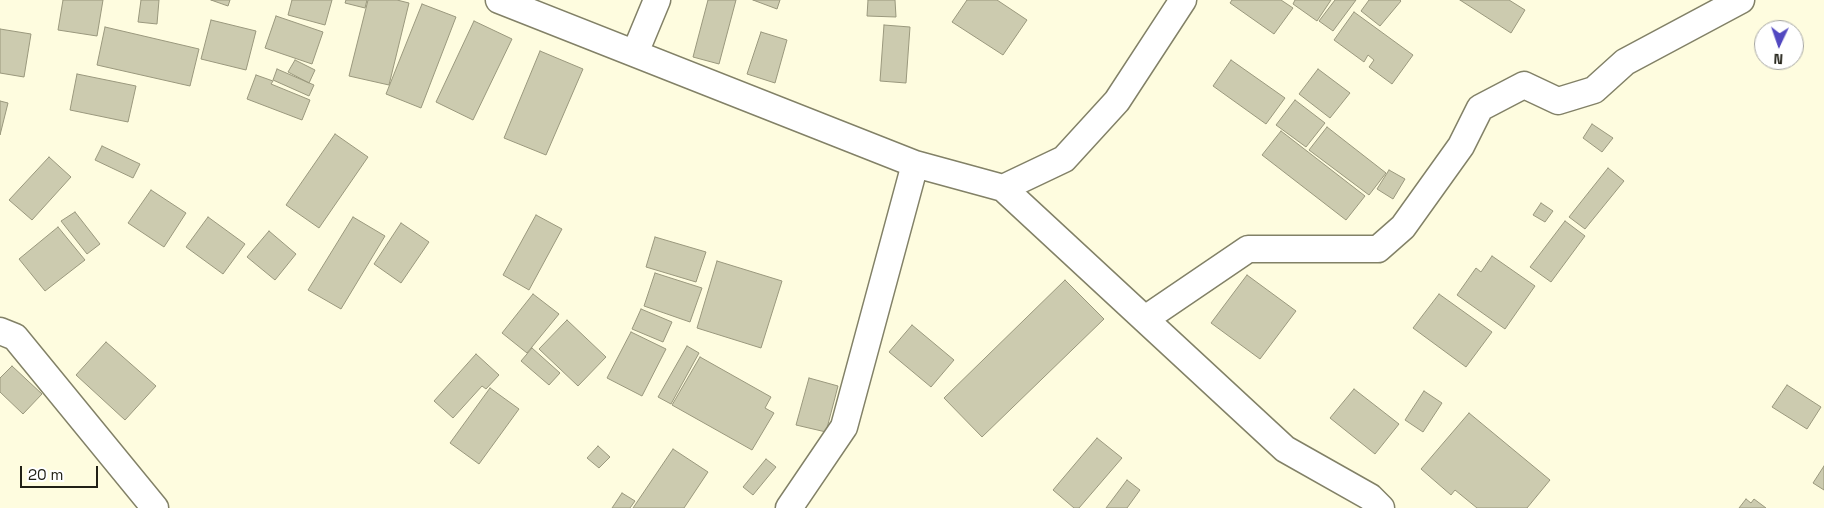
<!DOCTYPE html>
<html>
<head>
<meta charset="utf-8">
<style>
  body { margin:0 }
  #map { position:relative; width:1824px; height:508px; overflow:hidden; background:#fefcdf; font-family:"Space Grotesk",sans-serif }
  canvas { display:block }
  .north { position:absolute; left:1754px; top:20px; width:50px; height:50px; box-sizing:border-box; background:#fff; border:1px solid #a6a6a2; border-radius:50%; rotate:183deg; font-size:14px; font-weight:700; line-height:20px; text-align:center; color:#212016 }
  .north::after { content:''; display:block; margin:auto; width:18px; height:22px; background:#5248c0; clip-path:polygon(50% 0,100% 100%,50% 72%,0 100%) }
  .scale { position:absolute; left:20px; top:466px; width:78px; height:22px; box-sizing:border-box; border:2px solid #212016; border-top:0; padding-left:6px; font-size:15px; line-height:18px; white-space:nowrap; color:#212016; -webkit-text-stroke:4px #fff; paint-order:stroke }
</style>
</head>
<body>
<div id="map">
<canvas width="1824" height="508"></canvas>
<div class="north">N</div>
<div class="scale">20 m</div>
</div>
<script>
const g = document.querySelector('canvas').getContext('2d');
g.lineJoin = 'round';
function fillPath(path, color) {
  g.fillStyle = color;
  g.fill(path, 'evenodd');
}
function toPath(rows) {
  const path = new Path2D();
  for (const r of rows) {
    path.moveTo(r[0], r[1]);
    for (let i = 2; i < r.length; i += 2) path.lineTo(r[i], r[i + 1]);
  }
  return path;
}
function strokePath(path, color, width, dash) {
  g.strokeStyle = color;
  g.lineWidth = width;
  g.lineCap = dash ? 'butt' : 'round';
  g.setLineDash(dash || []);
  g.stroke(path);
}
const building = toPath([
  [63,0,103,0,97,36,58,30,63,0],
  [141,0,159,0,157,24,138,22,141,0],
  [211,0,230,0,228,6,211,0],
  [292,0,332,0,325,25,288,15,292,0],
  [346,0,367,0,365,8,345,3,346,0],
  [368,0,397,0,409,3,389,85,349,76,368,0],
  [708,0,736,0,719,64,693,57,708,0],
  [753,0,780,0,777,9,753,0],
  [868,0,895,0,896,17,867,16,868,0],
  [967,0,997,0,1027,20,1003,55,952,22,967,0],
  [1232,0,1281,0,1293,8,1274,34,1230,3,1232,0],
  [1295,0,1331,0,1317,21,1293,4,1295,0],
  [1335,0,1356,0,1333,31,1319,21,1335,0],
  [1369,0,1400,0,1401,1,1380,26,1361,11,1369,0],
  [1460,0,1509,0,1525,10,1511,33,1460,0],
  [422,4,456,17,421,108,386,94,422,4],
  [1354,12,1413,55,1392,84,1369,67,1374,60,1368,55,1364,62,1334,40,1354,12],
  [276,16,323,32,312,64,265,48,276,16],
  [211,20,256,31,246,70,201,59,211,20],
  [474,21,512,39,473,120,436,102,474,21],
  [884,25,910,27,906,83,880,81,884,25],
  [105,27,199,49,190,86,97,65,105,27],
  [0,29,31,34,24,77,0,73,0,29],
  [761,32,787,40,775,83,747,74,761,32],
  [540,51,583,69,546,155,504,138,540,51],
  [295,60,315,70,309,83,288,72,295,60],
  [1231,60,1285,98,1266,124,1213,86,1231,60],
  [277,69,314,85,309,96,273,80,277,69],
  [1318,69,1350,93,1330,118,1299,94,1318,69],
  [77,74,136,86,128,122,70,110,77,74],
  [256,75,273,81,271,84,310,100,302,120,247,99,256,75],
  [1295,100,1325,123,1306,147,1276,125,1295,100],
  [0,101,8,103,0,135,0,101],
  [1592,124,1613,138,1602,152,1583,138,1592,124],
  [1327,127,1386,173,1369,195,1309,150,1327,127],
  [1281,131,1365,196,1346,220,1262,155,1281,131],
  [335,134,368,157,319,228,286,205,335,134],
  [102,146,140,164,133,178,95,160,102,146],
  [49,157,71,177,32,220,9,200,49,157],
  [1608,168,1624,181,1585,229,1569,217,1608,168],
  [1389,170,1405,179,1393,199,1377,189,1389,170],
  [151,190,186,213,164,247,128,223,151,190],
  [1541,203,1553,211,1545,222,1533,215,1541,203],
  [75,212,100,244,87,254,61,221,75,212],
  [536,215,562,229,529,290,503,275,536,215],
  [208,217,245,244,223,274,186,247,208,217],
  [353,217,385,236,341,309,308,290,353,217],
  [1565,221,1585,236,1551,282,1530,267,1565,221],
  [401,223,429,242,401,283,374,264,401,223],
  [58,227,85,260,45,291,19,259,58,227],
  [269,231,296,254,275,280,247,257,269,231],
  [655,237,706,252,696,282,646,267,655,237],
  [1492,256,1535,286,1505,329,1457,295,1476,268,1481,272,1492,256],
  [717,261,782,281,761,348,697,328,717,261],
  [655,273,702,288,690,322,644,306,655,273],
  [1247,275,1296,311,1260,359,1211,323,1247,275],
  [1065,280,1104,319,982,437,944,398,1065,280],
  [533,294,559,314,527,353,502,333,533,294],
  [1439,294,1492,332,1466,367,1413,328,1439,294],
  [641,309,672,322,663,342,632,329,641,309],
  [567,320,606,357,578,386,539,349,567,320],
  [912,325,954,360,931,387,889,352,912,325],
  [631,332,666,349,642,396,607,378,631,332],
  [106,342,156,386,125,420,76,375,106,342],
  [687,346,699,353,671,404,658,397,687,346],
  [532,348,560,373,549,385,521,361,532,348],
  [476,354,499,375,486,389,482,386,453,418,434,401,476,354],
  [700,357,771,397,765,408,774,413,752,450,672,405,700,357],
  [12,366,42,394,23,414,0,392,0,378,12,366],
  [809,378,838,386,826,432,796,425,809,378],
  [1787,385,1821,407,1807,429,1772,407,1787,385],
  [490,388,519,409,479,464,450,443,490,388],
  [1354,389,1399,424,1375,454,1330,418,1354,389],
  [1424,391,1442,403,1423,432,1405,420,1424,391],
  [1469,413,1550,480,1527,508,1477,508,1455,490,1451,495,1421,469,1469,413],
  [1097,438,1122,458,1079,508,1074,508,1053,490,1097,438],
  [598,446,610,457,599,468,587,458,598,446],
  [673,449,708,472,684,508,633,508,673,449],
  [766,459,776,467,753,495,743,487,766,459],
  [1824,466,1824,490,1813,483,1824,466],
  [1127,480,1140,490,1127,508,1106,508,1127,480],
  [622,493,635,501,630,508,612,508,622,493],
  [1746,499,1751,503,1754,499,1766,508,1739,508,1746,499]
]);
fillPath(building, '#cccbaf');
strokePath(building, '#9a987d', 1);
const minor = toPath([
  [499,0,915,164,1003,188,1285,449,1370,497,1381,508],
  [635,53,657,0],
  [1003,188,1064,159,1117,101,1183,0],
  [1145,319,1248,249,1378,249,1403,227,1461,146,1480,108,1524,85,1558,101,1594,90,1625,62,1741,0],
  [0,331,15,337,155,508],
  [789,508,844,427,915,164]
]);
strokePath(minor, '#828167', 29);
strokePath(minor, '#fff', 26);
</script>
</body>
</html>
